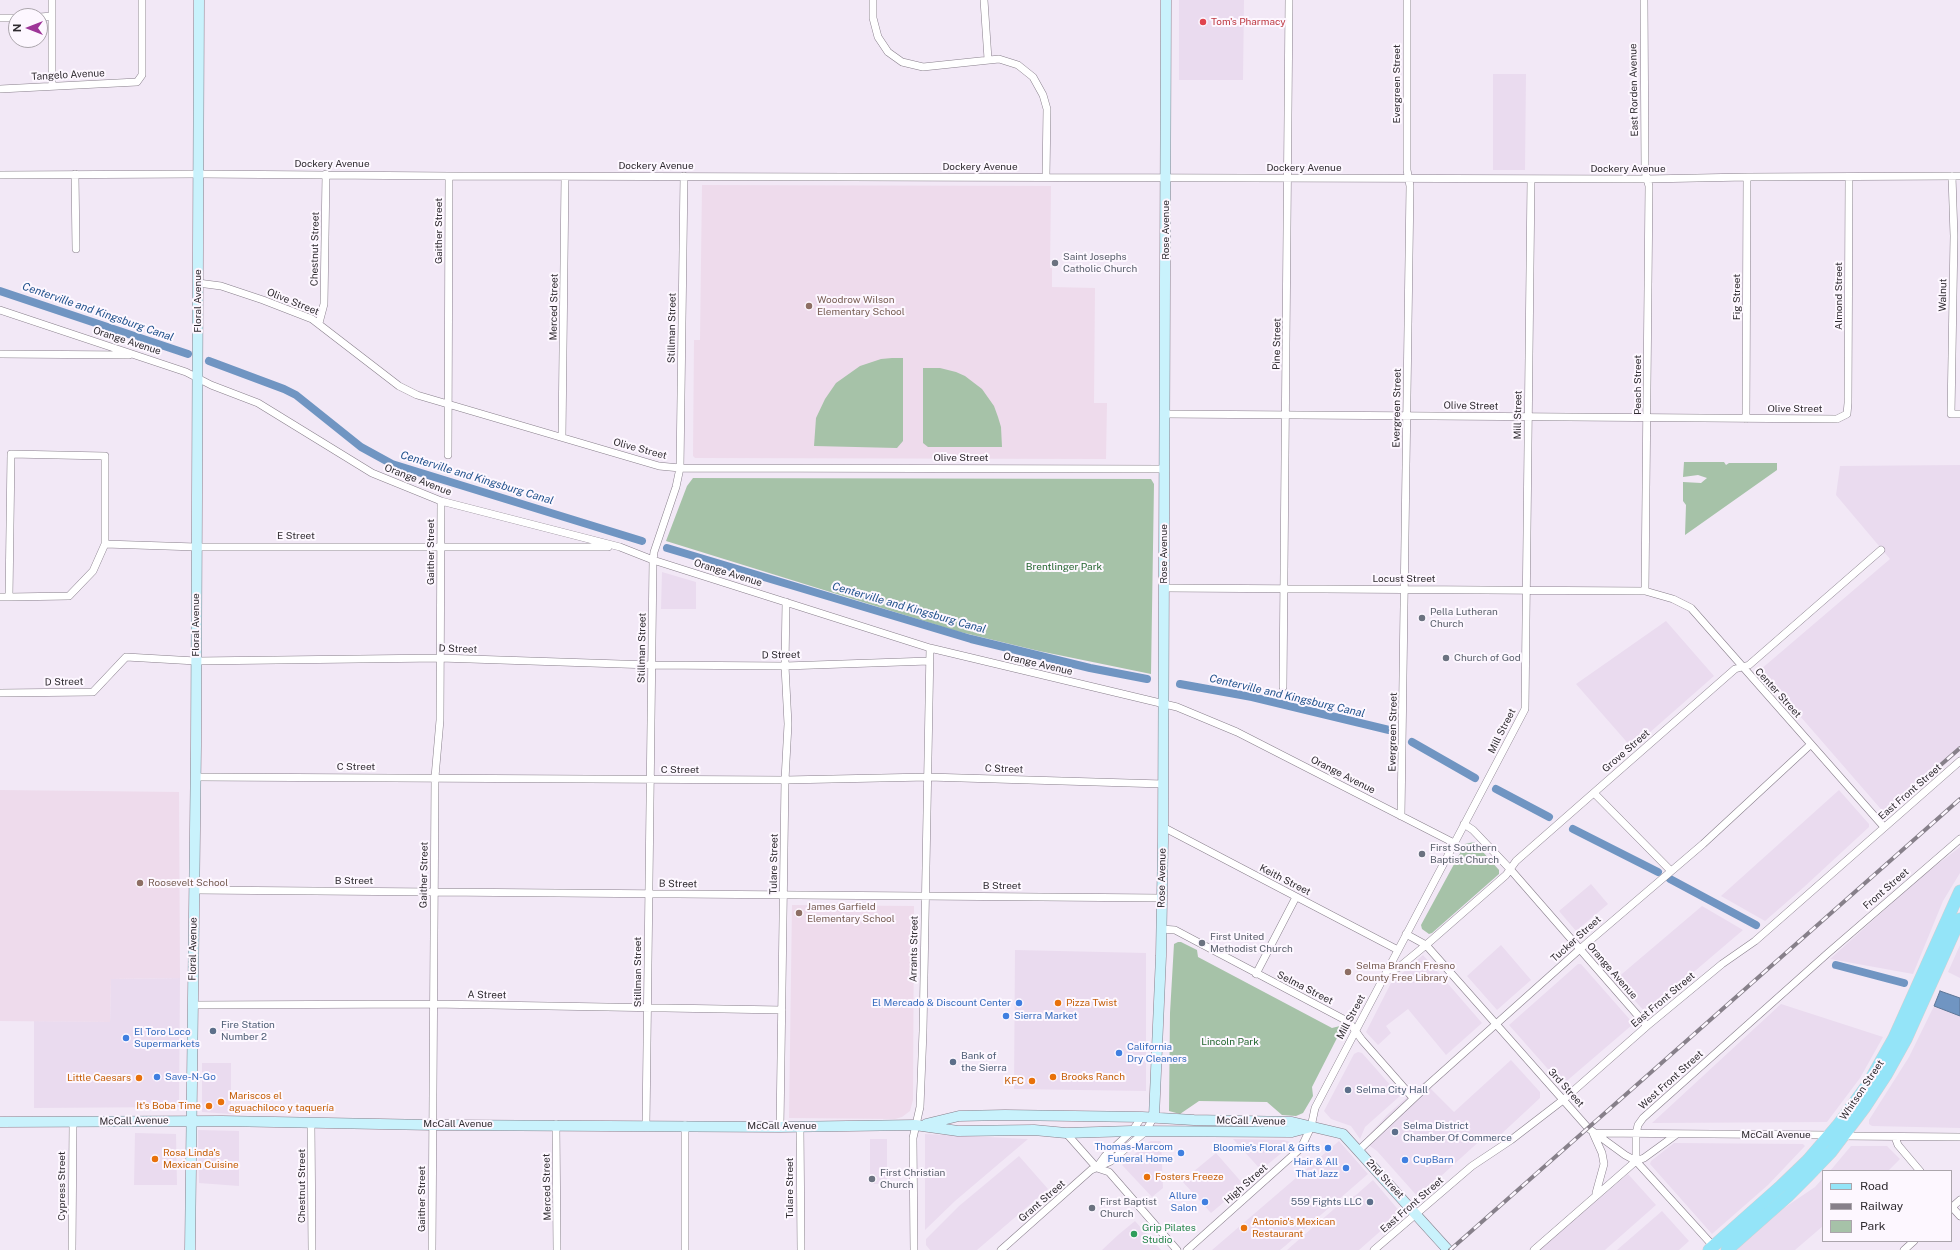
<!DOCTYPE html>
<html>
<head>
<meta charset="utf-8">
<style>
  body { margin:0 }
  #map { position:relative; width:1960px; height:1250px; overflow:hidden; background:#f2e8f6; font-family:"Public Sans",sans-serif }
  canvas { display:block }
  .legend { position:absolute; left:1822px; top:1170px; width:130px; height:72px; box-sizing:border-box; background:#fdf7ff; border:1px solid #aba5ac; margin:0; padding:5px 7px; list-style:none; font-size:12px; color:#2f2b30 }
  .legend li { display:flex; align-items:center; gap:8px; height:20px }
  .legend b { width:20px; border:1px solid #aba5ac }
  .north { position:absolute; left:8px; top:8px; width:40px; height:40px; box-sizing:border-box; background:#fdf7ff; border:1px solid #aba5ac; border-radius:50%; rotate:270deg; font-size:11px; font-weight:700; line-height:16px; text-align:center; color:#2f2b30 }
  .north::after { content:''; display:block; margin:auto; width:14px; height:18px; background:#9e3598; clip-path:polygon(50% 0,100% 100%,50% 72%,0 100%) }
</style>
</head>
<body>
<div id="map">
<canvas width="1960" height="1250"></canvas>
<ul class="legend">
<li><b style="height:5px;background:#94e4f8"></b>Road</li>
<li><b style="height:5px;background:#87808a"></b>Railway</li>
<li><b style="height:11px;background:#a6c2a8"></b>Park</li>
</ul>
<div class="north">N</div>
</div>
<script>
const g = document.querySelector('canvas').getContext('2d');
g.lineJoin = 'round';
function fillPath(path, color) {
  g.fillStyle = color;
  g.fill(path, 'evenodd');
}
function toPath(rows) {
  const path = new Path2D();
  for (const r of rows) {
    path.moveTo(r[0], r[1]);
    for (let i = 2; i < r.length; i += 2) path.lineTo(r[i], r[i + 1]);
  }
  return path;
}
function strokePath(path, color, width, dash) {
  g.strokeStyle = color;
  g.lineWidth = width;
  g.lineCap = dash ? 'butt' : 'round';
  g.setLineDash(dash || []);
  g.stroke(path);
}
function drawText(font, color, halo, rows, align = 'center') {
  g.font = font + ' "Public Sans",sans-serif';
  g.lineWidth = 4;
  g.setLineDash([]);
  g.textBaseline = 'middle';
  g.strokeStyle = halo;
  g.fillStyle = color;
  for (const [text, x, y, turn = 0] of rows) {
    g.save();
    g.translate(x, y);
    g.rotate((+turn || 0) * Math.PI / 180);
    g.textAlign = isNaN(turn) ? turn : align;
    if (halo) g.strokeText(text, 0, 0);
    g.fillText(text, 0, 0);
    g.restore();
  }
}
fillPath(toPath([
  [1179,0,1244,0,1243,80,1179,80],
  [1493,74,1526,74,1525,170,1493,170],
  [1960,465,1960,751,1886,815,1760,670,1890,559,1836,495,1840,466],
  [662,572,696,582,696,609,661,609],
  [1666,621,1714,676,1632,748,1576,684],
  [1839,790,1869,824,1869,827,1804,887,1765,921,1721,896],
  [1960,847,1960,873,1943,901,1913,974,1830,959,1921,877],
  [1591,884,1608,904,1576,931,1559,911],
  [1702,906,1743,930,1648,1011,1644,1011,1616,979],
  [1501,945,1531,980,1497,1010,1467,976],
  [1960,945,1960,978,1948,972],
  [1015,950,1146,953,1146,1091,1014,1089],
  [1423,955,1482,1023,1446,1055,1408,1009,1386,1026,1391,1033,1378,1045,1366,1032,1391,983],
  [1578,964,1581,964,1632,1022,1632,1025,1562,1085,1509,1025],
  [180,978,179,1107,34,1108,34,1021,110,1022,111,979],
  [1781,1004,1883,1037,1860,1078,1827,1122,1652,1123],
  [1934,1006,1960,1016,1960,1128,1872,1126,1869,1124,1869,1120,1909,1057],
  [1358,1052,1362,1053,1400,1096,1365,1127,1360,1139,1351,1126,1331,1119,1324,1111,1354,1054],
  [1511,1060,1540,1092,1540,1098,1497,1138,1484,1137,1418,1197,1377,1151,1370,1146,1367,1137,1387,1115,1424,1082,1454,1112],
  [202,1063,231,1063,231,1114,202,1112],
  [198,1130,239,1131,239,1186,199,1183],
  [135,1133,176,1134,177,1185,134,1185],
  [925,1134,1028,1139,955,1201,925,1230],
  [870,1139,887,1139,887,1184,870,1184],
  [1233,1139,1284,1140,1290,1142,1291,1145,1261,1170],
  [1150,1141,1161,1141,1163,1188,1152,1197,1122,1165],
  [1339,1141,1368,1174,1285,1246,1280,1250,1212,1250],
  [1674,1143,1803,1144,1805,1146,1768,1185,1712,1234,1650,1164,1651,1161],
  [1851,1146,1887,1146,1900,1159,1888,1171,1830,1171],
  [1216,1153,1244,1185,1211,1213,1182,1181],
  [1019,1156,1048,1189,977,1250,930,1250,926,1245,926,1239,959,1206],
  [1628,1174,1656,1205,1614,1242,1605,1250,1539,1250],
  [1823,1178,1823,1226,1795,1250,1735,1250,1778,1212,1815,1187],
  [1373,1180,1401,1213,1359,1250,1287,1250,1342,1202,1356,1195],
  [1662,1211,1689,1241,1679,1250,1617,1250],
  [1135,1221,1161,1250,1102,1250,1118,1235]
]), '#eadbef');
fillPath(toPath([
  [702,185,1051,186,1050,268,1052,268,1052,287,1095,288,1094,403,1107,403,1106,459,695,458,693,456,694,340,700,340],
  [0,790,179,792,180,978,111,979,110,1022,0,1021],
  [792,905,914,906,913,1100,910,1111,902,1117,895,1119,789,1118]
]), '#eedbec');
fillPath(toPath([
  [892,358,903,358,903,441,897,448,814,446,816,418,825,399,836,383,860,366,881,359],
  [923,368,940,368,956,372,965,376,982,389,994,406,998,417,1001,427,1002,447,928,447,923,443],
  [1684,462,1724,462,1726,465,1729,463,1777,463,1777,470,1685,535,1686,505,1683,501,1683,482,1701,483,1707,478,1698,475,1683,477],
  [693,478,1151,479,1154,484,1151,674,1039,651,956,631,666,541,687,486],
  [1474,842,1499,870,1499,874,1432,933,1429,934,1422,929,1421,925,1465,844],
  [1178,942,1181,942,1197,950,1198,957,1332,1028,1340,1026,1344,1027,1346,1033,1344,1036,1337,1038,1312,1087,1313,1096,1303,1113,1296,1116,1282,1115,1267,1102,1199,1101,1180,1114,1169,1111,1170,1013,1174,944]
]), '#a6c2a8');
const water = toPath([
  [1940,991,1960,998,1960,1016,1934,1006,1940,991]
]);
fillPath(water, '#7095c2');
strokePath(water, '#5c7596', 1);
strokePath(toPath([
  [0,291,188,354],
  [209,361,284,389,296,395,361,447,392,464,642,541],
  [667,548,971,639,1090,668,1147,679],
  [1180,684,1252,697,1389,730],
  [1412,742,1475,778],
  [1496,789,1549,817],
  [1573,829,1658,872],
  [1670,879,1756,925],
  [1836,965,1904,983]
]), '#7095c2', 8);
const street = toPath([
  [873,0,873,18,878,37,888,52,902,62,923,67,999,59,1018,65,1033,77,1043,95,1047,109,1046,177],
  [984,0,988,59],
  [1644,0,1645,171,1649,186,1645,591],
  [40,17,52,16],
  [0,18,16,18],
  [52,86,52,0],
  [0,89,137,82,142,75,142,0],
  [75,174,76,249],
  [0,175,199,174,449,176,1647,179,1747,177,1960,176],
  [1952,176,1954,236,1951,414,1960,414],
  [198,283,221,286,263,300,312,319,399,386,417,395,659,466,680,468,1164,469],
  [0,310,186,372,211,385,258,403,372,473,441,501,620,547,653,560,930,648,1177,707,1237,732,1454,843],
  [319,323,324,304,326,174],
  [0,354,129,355],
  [1165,414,1837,419,1847,414,1848,403,1849,177],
  [1746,419,1747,177],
  [562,437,565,177],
  [448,455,449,176],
  [105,544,196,547,608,547],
  [1163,588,1645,591,1673,599,1691,608,1884,827],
  [0,597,9,597,69,596,93,571,105,544,105,456,11,454,9,597],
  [1283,687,1289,0],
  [0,693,93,692,126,657,196,661,440,658,651,665,785,666,929,661],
  [196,777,785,780,928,777,1163,784],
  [1594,793,1670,870],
  [1401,816,1410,186,1407,170,1407,0],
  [1464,824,1473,830,1510,869,1647,1026],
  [1163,827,1398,950],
  [194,890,1162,898],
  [1161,929,1175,930,1349,1022,1362,1040,1413,1098],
  [1406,934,1426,945,1588,1128,1625,1155,1636,1161,1715,1248],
  [1388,970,1398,968,1426,945,1506,875,1516,861,1735,669,1749,665,1881,550],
  [1256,974,1296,897],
  [192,1005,432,1004,782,1010],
  [311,1122,312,1250],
  [556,1124,557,1250],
  [646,1125,653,560,654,552,676,487,680,468,684,176],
  [685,1125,685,1250],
  [800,1126,801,1250],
  [780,1127,785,780,788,724,785,666,786,602],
  [1066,1133,1097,1168,1109,1172,1177,1250],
  [1593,1133,1602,1153,1604,1164,1596,1193],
  [1594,1133,1830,1135],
  [1842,1136,1960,1137],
  [1895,1137,1898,1145,1920,1171],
  [1358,1151,1429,1084,1580,949,1703,844,1810,745],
  [1636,1161,1644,1158,1677,1134],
  [1097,1167,1105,1156,1132,1131,1142,1117],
  [1951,1206,1960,1216],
  [1951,1208,1960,1200],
  [72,1250,73,1122],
  [432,1250,435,777,440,720,441,501],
  [914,1250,913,1138,920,1107,923,1031,930,648],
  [1001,1250,1091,1170,1111,1161,1145,1132,1154,1117],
  [1187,1250,1301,1148,1311,1127,1315,1108,1525,709,1531,179],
  [1374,1250,1472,1166,1511,1140,1563,1100,1647,1026,1722,964,1755,941,1960,761],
  [1534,1250,1636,1161,1636,1134,1638,1125,1643,1118,1828,953,1960,839],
  [1904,1250,1914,1241]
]);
const secondary = toPath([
  [1154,1117,1161,956,1163,841,1166,0],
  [0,1122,222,1121,432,1125,780,1127,915,1125,958,1131,1034,1130,1066,1133,1132,1131,1292,1132,1311,1127],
  [926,1124,959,1116,1005,1115,1142,1117,1194,1120,1292,1122,1343,1134,1448,1250],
  [190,1250,196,746,199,0]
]);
const primary = toPath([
  [1709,1250,1781,1186,1808,1160,1838,1125,1868,1084,1894,1038,1960,891],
  [1727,1250,1788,1196,1808,1176,1831,1152,1865,1107,1886,1075,1906,1039,1960,919]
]);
strokePath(street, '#887f8b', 8);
strokePath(secondary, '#887f8b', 11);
strokePath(primary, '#d1d0d1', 13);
strokePath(street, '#fff', 7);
strokePath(secondary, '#c9f2fc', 10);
strokePath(primary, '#94e4f8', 12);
const rail = toPath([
  [1911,791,1960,748],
  [1450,1250,1960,799]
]);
strokePath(rail, '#87808a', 4);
strokePath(rail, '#fdf7ff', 2.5, [8]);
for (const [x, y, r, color] of [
  [1203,22,4,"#e0444e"],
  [1055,263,4,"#6b7280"],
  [809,306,4,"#8d6e63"],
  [1422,618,4,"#6b7280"],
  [1446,658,4,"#6b7280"],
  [1422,854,4,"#6b7280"],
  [140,883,4,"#8d6e63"],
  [799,913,4,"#8d6e63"],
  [1202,943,4,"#6b7280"],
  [1348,972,4,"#8d6e63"],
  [1019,1003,4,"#3f7fe0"],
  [1058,1003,4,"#e8710a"],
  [1006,1016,4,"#3f7fe0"],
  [213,1031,4,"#5c6f8a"],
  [126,1038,4,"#3f7fe0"],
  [1119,1053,4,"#3f7fe0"],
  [953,1062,4,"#5c6f8a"],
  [157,1077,4,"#3f7fe0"],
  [1053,1077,4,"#e8710a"],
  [139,1078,4,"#e8710a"],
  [1032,1081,4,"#e8710a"],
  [1348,1090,4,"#5c6f8a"],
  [221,1102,4,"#e8710a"],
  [209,1106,4,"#e8710a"],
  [1395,1132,4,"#5c6f8a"],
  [1328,1148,4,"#3f7fe0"],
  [1181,1153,4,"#3f7fe0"],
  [155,1159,4,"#e8710a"],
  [1405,1160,4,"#3f7fe0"],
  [1346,1168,4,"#3f7fe0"],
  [1147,1177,4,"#e8710a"],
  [872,1179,4,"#6b7280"],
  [1205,1202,4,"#3f7fe0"],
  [1370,1202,4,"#5c6f8a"],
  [1092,1208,4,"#6b7280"],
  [1244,1228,4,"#e8710a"],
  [1134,1234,4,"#2e9e5b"]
]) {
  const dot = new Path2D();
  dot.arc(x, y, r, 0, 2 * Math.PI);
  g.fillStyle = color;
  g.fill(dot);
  strokePath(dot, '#fdf7ff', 1.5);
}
drawText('10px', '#be3a42', '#fdf7ff', [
  ["Tom's Pharmacy",1211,22]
], 'left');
drawText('10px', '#2f2b30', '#fdf7ff', [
  ["Tangelo Avenue",68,75,-3],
  ["Evergreen Street",1397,84,-90],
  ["East Rorden Avenue",1634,90,-91],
  ["Dockery Avenue",332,164],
  ["Dockery Avenue",656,166],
  ["Dockery Avenue",980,167],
  ["Dockery Avenue",1304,168],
  ["Dockery Avenue",1628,169],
  ["Rose Avenue",1166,230,-90],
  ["Gaither Street",439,231,-90],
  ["Chestnut Street",315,249,-89],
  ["Walnut",1943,295,-89],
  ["Almond Street",1839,296,-90],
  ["Fig Street",1737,297,-90],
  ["Floral Avenue",198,301,-90],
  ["Olive Street",293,302,22],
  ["Merced Street",554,307,-89],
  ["Stillman Street",672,328,-89],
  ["Orange Avenue",127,341,18],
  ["Pine Street",1277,344,-89],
  ["Peach Street",1638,385,-90],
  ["Olive Street",1471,406,1],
  ["Evergreen Street",1397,408,-89],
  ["Olive Street",1795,409],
  ["Mill Street",1518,415,-89],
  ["Olive Street",640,449,15],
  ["Olive Street",961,458],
  ["Orange Avenue",418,480,21],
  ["E Street",296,536],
  ["Gaither Street",431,552,-90],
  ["Rose Avenue",1164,554,-90],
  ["Orange Avenue",728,573,17],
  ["Locust Street",1404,579],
  ["Floral Avenue",196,625,-90],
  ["Stillman Street",642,648,-89],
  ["D Street",458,649,2],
  ["D Street",781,655,-1],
  ["Orange Avenue",1038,664,13],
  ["D Street",64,682,-1],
  ["Center Street",1778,693,48],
  ["Mill Street",1502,731,-63],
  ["Evergreen Street",1393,732,-89],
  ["Grove Street",1626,751,-41],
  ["C Street",356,767],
  ["C Street",1004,769,2],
  ["C Street",680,770],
  ["Orange Avenue",1343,775,27],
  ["East Front Street",1910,792,-41],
  ["Tulare Street",774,864,-89],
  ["Gaither Street",424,875,-89],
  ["Rose Avenue",1162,878,-89],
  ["Keith Street",1285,880,27],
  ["B Street",354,881],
  ["B Street",678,884,1],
  ["B Street",1002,886],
  ["Front Street",1886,889,-41],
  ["Tucker Street",1576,939,-42],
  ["Floral Avenue",193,949,-89],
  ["Arrants Street",914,949,-89],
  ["Orange Avenue",1612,971,49],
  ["Stillman Street",638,972,-90],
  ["Selma Street",1305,988,27],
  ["A Street",487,995,1],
  ["East Front Street",1663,1000,-40],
  ["Mill Street",1351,1017,-62],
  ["West Front Street",1671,1080,-42],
  ["3rd Street",1566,1088,48],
  ["Whitson Street",1862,1090,-56],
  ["McCall Avenue",134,1121,-1],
  ["McCall Avenue",1251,1121,1],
  ["McCall Avenue",458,1124],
  ["McCall Avenue",782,1126],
  ["McCall Avenue",1776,1135],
  ["2nd Street",1385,1179,47],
  ["High Street",1246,1184,-42],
  ["Cypress Street",62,1186,-90],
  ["Chestnut Street",302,1186,-90],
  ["Merced Street",547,1187,-91],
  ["Tulare Street",790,1188,-90],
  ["Gaither Street",422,1199,-90],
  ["Grant Street",1042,1201,-41],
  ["East Front Street",1412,1205,-41]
]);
drawText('10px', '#5b616d', '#fdf7ff', [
  ["Saint Josephs",1063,257],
  ["Catholic Church",1063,269],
  ["Pella Lutheran",1430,612],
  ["Church",1430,624],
  ["Church of God",1454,658],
  ["First Southern",1430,848],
  ["Baptist Church",1430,860],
  ["First United",1210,937],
  ["Methodist Church",1210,949],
  ["First Christian",880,1173],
  ["Church",880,1185],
  ["First Baptist",1100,1202],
  ["Church",1100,1214]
], 'left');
drawText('10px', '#785e54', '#fdf7ff', [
  ["Woodrow Wilson",817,300],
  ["Elementary School",817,312],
  ["Roosevelt School",148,883],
  ["James Garfield",807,907],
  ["Elementary School",807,919],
  ["Selma Branch Fresno",1356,966],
  ["County Free Library",1356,978]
], 'left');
drawText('10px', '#246730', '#fdf7ff', [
  ["Brentlinger Park",1064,567],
  ["Lincoln Park",1230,1042]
]);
drawText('10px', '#366cbe', '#fdf7ff', [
  ["El Mercado & Discount Center",1011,1003],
  ["Sierra Market",1014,1016,"left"],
  ["El Toro Loco",134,1032,"left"],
  ["Supermarkets",134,1044,"left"],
  ["California",1127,1047,"left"],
  ["Dry Cleaners",1127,1059,"left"],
  ["Save-N-Go",165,1077,"left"],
  ["Thomas-Marcom",1173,1147],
  ["Funeral Home",1173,1159],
  ["Bloomie's Floral & Gifts",1320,1148],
  ["CupBarn",1413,1160,"left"],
  ["Hair & All",1338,1162],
  ["That Jazz",1338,1174],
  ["Allure",1197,1196],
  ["Salon",1197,1208]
], 'right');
drawText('10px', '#c56008', '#fdf7ff', [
  ["Pizza Twist",1066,1003],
  ["Brooks Ranch",1061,1077],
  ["Little Caesars",131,1078,"right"],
  ["KFC",1024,1081,"right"],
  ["Mariscos el",229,1096],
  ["aguachiloco y taquería",229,1108],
  ["It's Boba Time",201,1106,"right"],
  ["Rosa Linda's",163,1153],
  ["Mexican Cuisine",163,1165],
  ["Fosters Freeze",1155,1177],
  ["Antonio's Mexican",1252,1222],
  ["Restaurant",1252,1234]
], 'left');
drawText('10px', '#4e5e75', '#fdf7ff', [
  ["Fire Station",221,1025],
  ["Number 2",221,1037],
  ["Bank of",961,1056],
  ["the Sierra",961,1068],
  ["Selma City Hall",1356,1090],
  ["Selma District",1403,1126],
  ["Chamber Of Commerce",1403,1138],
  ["559 Fights LLC",1362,1202,"right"]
], 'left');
drawText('10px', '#27864d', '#fdf7ff', [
  ["Grip Pilates",1142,1228],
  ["Studio",1142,1240]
], 'left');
drawText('italic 11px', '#22538d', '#fdf7ff', [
  ["Centerville and Kingsburg Canal",98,312,19],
  ["Centerville and Kingsburg Canal",477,478,17],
  ["Centerville and Kingsburg Canal",909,608,16],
  ["Centerville and Kingsburg Canal",1287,696,13]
]);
</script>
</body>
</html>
